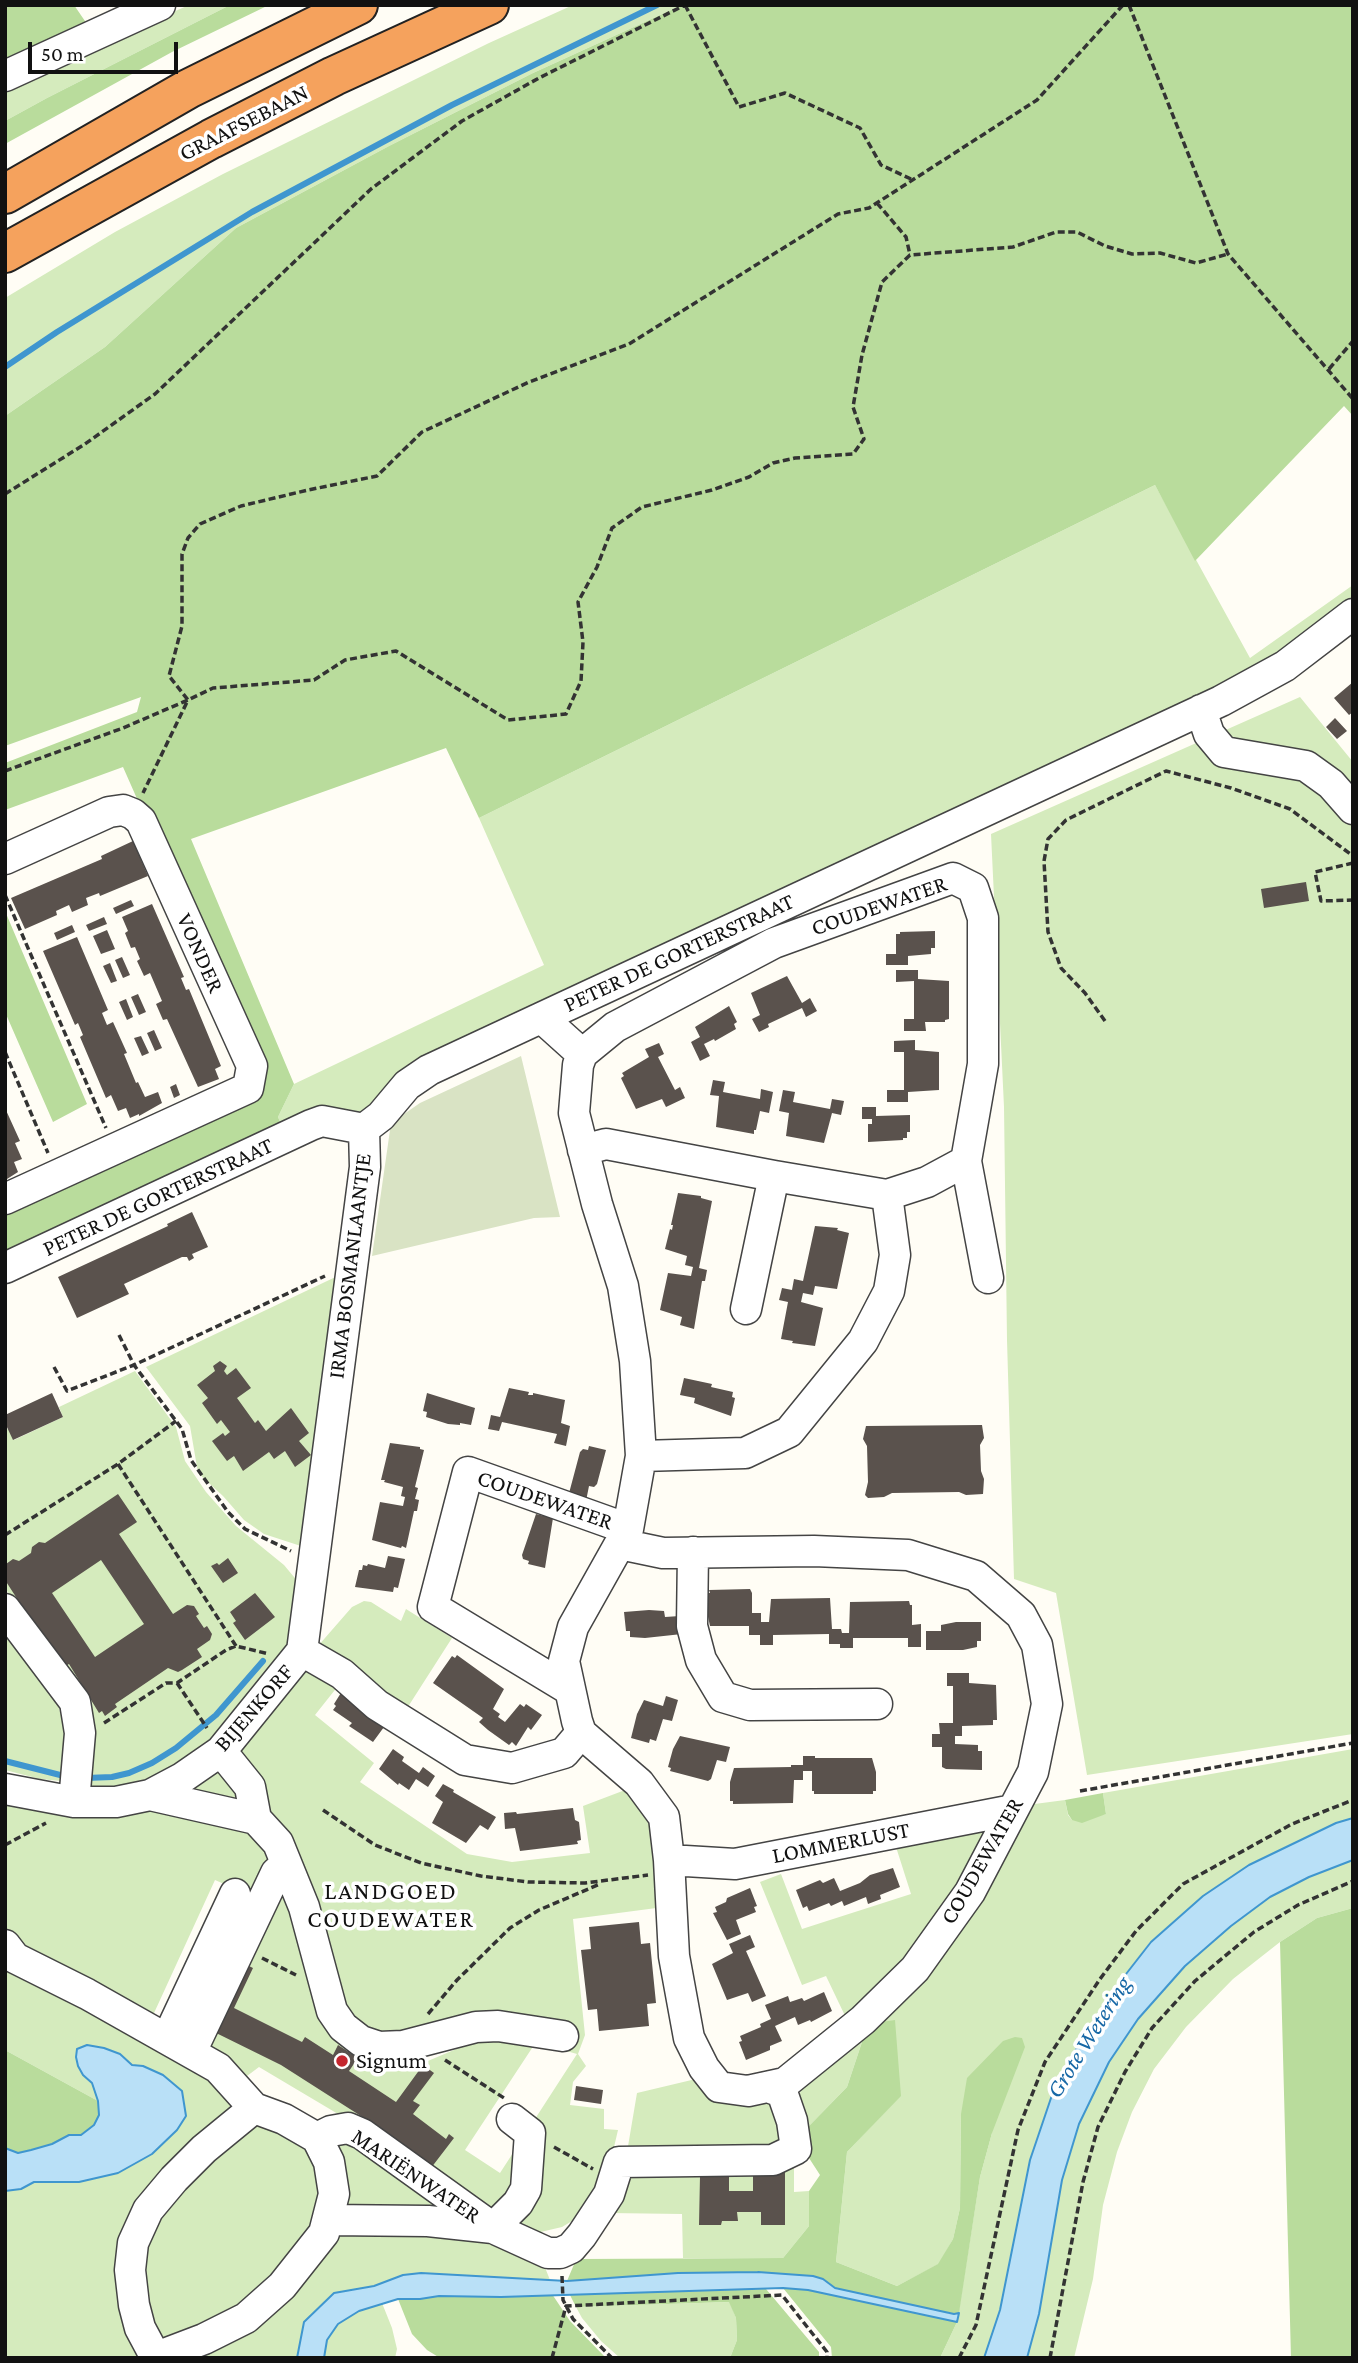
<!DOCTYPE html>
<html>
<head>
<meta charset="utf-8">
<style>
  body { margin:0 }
  #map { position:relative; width:1358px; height:2363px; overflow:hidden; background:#fffdf5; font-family:"Crimson Pro",serif }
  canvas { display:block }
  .frame { position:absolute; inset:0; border:7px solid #111; pointer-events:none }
  .scale { position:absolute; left:28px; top:42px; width:150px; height:32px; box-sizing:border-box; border:4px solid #111; border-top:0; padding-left:9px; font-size:21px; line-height:24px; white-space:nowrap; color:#111; -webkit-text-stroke:5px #fff; paint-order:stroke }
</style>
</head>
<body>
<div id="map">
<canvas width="1358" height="2363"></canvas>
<div class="frame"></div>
<div class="scale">50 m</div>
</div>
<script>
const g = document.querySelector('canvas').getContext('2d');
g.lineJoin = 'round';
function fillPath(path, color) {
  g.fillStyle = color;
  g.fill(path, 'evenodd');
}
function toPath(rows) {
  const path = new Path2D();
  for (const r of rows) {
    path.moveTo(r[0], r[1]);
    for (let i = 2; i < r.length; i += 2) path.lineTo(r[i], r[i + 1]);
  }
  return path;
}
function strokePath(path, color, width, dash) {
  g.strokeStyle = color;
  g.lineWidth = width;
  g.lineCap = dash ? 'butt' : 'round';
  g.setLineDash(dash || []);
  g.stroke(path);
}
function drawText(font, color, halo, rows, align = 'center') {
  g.font = font + ' "Crimson Pro",serif';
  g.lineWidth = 7;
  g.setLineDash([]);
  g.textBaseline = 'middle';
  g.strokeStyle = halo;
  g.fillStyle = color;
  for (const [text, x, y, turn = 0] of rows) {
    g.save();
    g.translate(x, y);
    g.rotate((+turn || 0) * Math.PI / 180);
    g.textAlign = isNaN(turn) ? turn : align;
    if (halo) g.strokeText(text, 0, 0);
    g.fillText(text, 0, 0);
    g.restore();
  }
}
fillPath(toPath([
  [189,5,230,5,47,98,5,121,5,87],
  [573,5,682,5,533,73,389,146,236,228,105,347,5,416,5,298,115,232,223,174,489,43],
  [1155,485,1250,658,1353,585,1353,607,1307,642,377,1113,284,1131,278,1117,294,1084,544,965,479,818],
  [1300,697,1353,762,1353,1734,1087,1775,1056,1593,1014,1579,1007,1340,1004,1107,991,834],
  [346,1272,307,1548,264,1534,244,1520,223,1496,198,1473,190,1426,146,1367],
  [135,1371,176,1427,185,1461,206,1492,236,1526,284,1565,299,1583,292,1649,231,1728,172,1776,89,1798,78,1695,5,1588,5,1430,8,1429,14,1440,63,1417,59,1407],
  [364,1601,371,1602,401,1621,406,1609,452,1638,404,1713,318,1646,352,1607],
  [5,1630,56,1699,65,1727,61,1781,40,1779,5,1770],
  [301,1666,342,1681,315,1715,374,1763,360,1782,467,1854,512,1862,590,1853,583,1806,633,1787,650,1811,664,1907,573,1919,585,2035,578,2054,586,2066,573,2082,570,2105,604,2109,604,2129,618,2130,611,2160,599,2190,577,2218,562,2227,532,2234,370,2133,259,2067,247,2076,201,2047,282,1875,322,2021,333,2039,369,2060,390,2067,416,2066,487,2036,536,2042,465,2150,500,2173,577,2054,563,2050,565,2029,403,2041,349,2022,237,1748],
  [1353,1749,1353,1818,1336,1823,1249,1865,1203,1896,1150,1942,1112,1992,1079,2044,1051,2098,1030,2160,1000,2310,984,2358,940,2358,957,2322,980,2177,992,2133,961,2114,960,2208,953,2239,939,2264,897,2286,836,2262,847,2152,900,2096,868,2024,847,2087,809,2126,809,2158,804,2151,798,2101,802,2086,868,2024,1027,1805,1065,1800,1068,1815,1072,1820,1106,1814,1103,1793],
  [215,1765,249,1804,181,1788],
  [5,1795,125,1806,240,1821,278,1860,256,1898,215,1880,149,2024,65,1978,5,1934],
  [997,1820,930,1937,848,2022,826,1976,802,1985,760,1882,781,1874,802,1929,911,1894,896,1847],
  [1353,1860,1353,1908,1317,1918,1280,1942,1233,1979,1186,2027,1154,2069,1132,2112,1117,2152,1103,2205,1093,2279,1074,2358,1027,2358,1039,2314,1062,2180,1079,2124,1109,2062,1138,2019,1185,1966,1231,1926,1270,1897,1309,1877],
  [5,1962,224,2087,236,2109,144,2208,141,2358,5,2358,5,2191,21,2189,34,2182,79,2182,143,2066,132,2065,120,2054,87,2045,77,2049,76,2057,83,2075,92,2083,98,2101,5,2050],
  [700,2078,778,2095,794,2165,794,2192,809,2191,809,2226,783,2258,683,2258,682,2214,609,2213,625,2164,637,2093],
  [257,2124,277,2125,312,2148,323,2210,251,2303,172,2339,164,2338,158,2335,146,2322,142,2259,169,2196],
  [343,2137,474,2219,348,2210,345,2183,334,2148],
  [335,2231,506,2239,540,2255,550,2280,421,2273,403,2275,374,2286,334,2293,304,2322,297,2358,172,2358],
  [730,2302,736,2318,737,2340,730,2358,620,2358,601,2341,582,2318,576,2307],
  [382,2303,392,2328,397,2349,395,2358,324,2358,327,2340,338,2324,359,2311]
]), '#d5ebbd');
fillPath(toPath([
  [5,5,74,5,87,24,5,65],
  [230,5,269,5,172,52,5,144,5,121,47,98],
  [682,5,1353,5,1353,416,1344,406,1195,561,1155,485,479,818,446,748,191,839,294,1084,278,1117,284,1131,5,1260,5,1207,256,1068,123,767,5,810,5,763,137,712,141,697,5,746,5,416,105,347,236,228,389,146,533,73],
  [5,911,87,1104,53,1122,5,1012],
  [1103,1793,1106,1814,1082,1823,1072,1820,1068,1814,1065,1800],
  [1353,1908,1353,2358,1291,2358,1280,1942,1317,1918],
  [895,2020,901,2096,847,2152,836,2262,897,2286,938,2264,953,2239,960,2208,961,2114,967,2078,1003,2041,1015,2037,1022,2038,1025,2047,992,2133,980,2177,959,2313,954,2314,835,2288,823,2279,758,2272,678,2273,567,2281,575,2262,580,2259,783,2258,809,2226,809,2191,820,2175,809,2158,809,2126,847,2087,868,2024],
  [5,2050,98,2101,99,2115,94,2125,81,2135,69,2135,52,2144,31,2150,18,2153,5,2148],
  [783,2288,808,2290,957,2322,940,2358,832,2358,831,2347],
  [766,2289,819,2352,819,2358,730,2358,737,2340,736,2318,729,2302,576,2307,570,2295],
  [552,2294,570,2321,606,2358,440,2358,427,2350,412,2334,398,2299,419,2299,439,2296,501,2297]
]), '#b9dc9c');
fillPath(toPath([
  [521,1056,560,1217,534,1218,372,1256,391,1123,420,1103]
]), '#d9e3c4');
const water = toPath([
  [1353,1818,1353,1860,1309,1877,1270,1897,1231,1926,1185,1966,1138,2019,1109,2062,1079,2124,1062,2180,1039,2314,1027,2358,984,2358,1000,2310,1030,2160,1051,2098,1079,2044,1112,1992,1151,1942,1203,1896,1249,1865,1336,1823,1353,1818],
  [87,2045,104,2048,120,2054,132,2065,143,2066,163,2075,182,2091,186,2116,177,2130,152,2154,118,2173,79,2182,34,2182,21,2189,5,2191,5,2148,18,2153,31,2150,52,2144,69,2135,81,2135,94,2125,99,2115,98,2101,92,2083,83,2075,78,2066,76,2057,77,2049,87,2045],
  [758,2272,813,2276,823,2279,835,2288,954,2314,959,2313,957,2322,808,2290,783,2288,501,2297,439,2296,420,2299,398,2299,359,2311,338,2324,327,2340,324,2358,297,2358,304,2322,334,2293,374,2286,403,2275,421,2273,567,2281,678,2273,758,2272]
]);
fillPath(water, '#b9e0f7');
strokePath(water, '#3f96cf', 2);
strokePath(toPath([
  [5,367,57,332,252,212,452,105,657,5],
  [5,1761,68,1777],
  [86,1778,112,1777,129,1773,152,1763,176,1748,216,1715,263,1661]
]), '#3f96cf', 6);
fillPath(toPath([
  [1353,682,1353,712,1349,715,1334,698],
  [1335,718,1347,731,1337,739,1326,727],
  [133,841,148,876,100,896,99,893,86,898,88,905,72,912,69,905,56,911,57,915,25,929,11,898,102,859,101,856],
  [1306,882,1309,901,1264,908,1261,889],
  [131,900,134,906,116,914,113,908],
  [152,904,184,977,181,978,186,990,189,989,221,1066,215,1069,219,1079,198,1087,167,1019,163,1020,156,1004,162,1001,150,973,144,976,137,961,140,959,135,947,131,948,125,933,128,931,122,917],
  [104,917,107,924,89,931,86,925],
  [72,925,75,932,57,940,54,933],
  [107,930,115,949,101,954,93,936],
  [935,931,935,948,931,948,931,954,908,956,908,965,886,965,886,954,896,954,896,934,900,934,900,932],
  [77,937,108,1010,102,1013,107,1025,113,1022,127,1053,124,1054,136,1083,138,1082,145,1097,158,1092,162,1103,139,1116,139,1114,130,1118,126,1108,118,1111,111,1095,106,1098,80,1037,83,1035,78,1023,75,1025,43,951],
  [122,957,130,975,123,978,115,960],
  [110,963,117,981,111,983,103,966],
  [896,970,918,970,918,979,949,981,949,1019,945,1020,945,1022,925,1022,926,1031,904,1031,904,1019,914,1019,914,981,896,982],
  [787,976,802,1003,810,998,817,1011,806,1017,802,1008,768,1024,769,1027,759,1032,752,1019,760,1015,751,993],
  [138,994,146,1012,139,1015,131,997],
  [126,999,133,1017,127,1020,119,1002],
  [729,1006,737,1022,734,1024,736,1029,715,1041,714,1039,704,1044,710,1056,700,1061,691,1042,700,1037,695,1027],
  [154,1030,162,1048,155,1051,147,1033],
  [141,1036,149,1053,142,1056,134,1038],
  [915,1040,915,1050,939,1052,939,1090,908,1092,908,1102,887,1102,887,1090,904,1090,904,1052,894,1052,894,1041],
  [659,1043,664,1054,658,1057,675,1090,680,1087,685,1098,666,1107,662,1099,636,1109,621,1078,624,1076,622,1073,649,1057,645,1049],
  [713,1080,725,1082,723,1092,760,1099,761,1089,773,1092,769,1113,760,1111,756,1130,754,1130,754,1134,716,1127,719,1096,710,1095],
  [176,1084,180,1095,174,1098,170,1087],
  [783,1090,795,1092,793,1102,830,1109,832,1099,844,1101,841,1115,832,1113,824,1143,786,1136,789,1113,779,1111],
  [862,1107,876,1107,876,1116,910,1115,910,1132,907,1132,907,1138,903,1138,903,1140,868,1142,868,1124,872,1124,872,1119,862,1119],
  [5,1108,20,1141,15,1143,22,1159,14,1162,18,1172,7,1179,5,1178],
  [678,1193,701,1196,701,1198,712,1201,699,1268,707,1270,705,1281,702,1281,694,1329,680,1325,682,1317,660,1310,668,1273,691,1276,693,1267,685,1265,687,1256,665,1249,670,1229,672,1230,673,1225,671,1225],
  [192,1212,208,1247,192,1254,194,1258,189,1261,187,1257,182,1257,124,1284,129,1294,77,1318,58,1277,168,1226,167,1224],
  [815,1226,838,1228,837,1230,849,1233,837,1289,815,1286,813,1295,803,1293,801,1302,823,1308,815,1346,792,1343,793,1341,781,1339,788,1302,779,1300,782,1288,792,1290,794,1279,803,1281],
  [220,1361,227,1366,224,1371,227,1375,236,1368,251,1388,237,1398,255,1423,258,1420,266,1431,291,1408,309,1433,299,1441,311,1455,295,1467,285,1451,274,1459,269,1452,243,1471,234,1456,227,1461,212,1441,223,1433,225,1436,230,1432,221,1420,217,1424,202,1403,208,1398,197,1385,215,1371,213,1366],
  [684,1378,712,1384,711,1387,733,1392,732,1397,735,1398,731,1416,694,1403,695,1398,680,1395],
  [509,1388,529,1392,528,1395,533,1395,533,1393,565,1400,561,1423,570,1426,566,1446,554,1443,557,1434,502,1422,499,1431,488,1429,491,1415,500,1417],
  [52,1393,63,1417,13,1440,5,1423,5,1415],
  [427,1393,475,1408,471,1425,460,1423,460,1425,448,1424,426,1417,427,1412,423,1411],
  [982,1425,984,1438,980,1445,981,1471,984,1479,983,1494,966,1495,959,1492,892,1493,884,1497,868,1498,865,1495,868,1482,867,1446,863,1439,866,1426],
  [390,1443,420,1447,420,1449,424,1450,415,1487,418,1488,415,1499,419,1500,417,1511,414,1511,406,1548,402,1546,401,1548,372,1540,380,1502,403,1506,405,1497,401,1496,403,1487,384,1482,385,1480,381,1480],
  [589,1446,606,1450,597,1484,594,1487,589,1486,586,1501,568,1497,580,1452,583,1449,588,1450],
  [118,1494,137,1522,119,1534,173,1614,187,1605,194,1606,199,1614,196,1616,204,1628,207,1626,212,1634,210,1640,197,1649,202,1657,182,1670,178,1672,168,1668,115,1704,117,1707,105,1716,102,1711,99,1713,69,1664,64,1667,24,1612,25,1611,5,1580,5,1568,6,1564,13,1559,19,1561,31,1553,32,1547,39,1542,45,1543],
  [101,1560,144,1624,95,1657,52,1593],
  [536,1514,553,1518,545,1568,528,1564,529,1561,523,1559,522,1555],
  [388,1556,405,1559,398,1588,394,1587,393,1592,355,1587,359,1570,362,1570,363,1565,367,1566,368,1564,385,1568],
  [228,1558,238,1573,223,1583,211,1566,217,1563,219,1565],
  [750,1589,752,1593,752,1613,761,1613,761,1622,769,1622,771,1599,830,1598,832,1629,841,1629,842,1633,849,1633,850,1602,909,1601,910,1605,912,1605,912,1625,921,1624,921,1647,908,1647,908,1638,853,1638,853,1648,840,1648,840,1644,829,1644,829,1634,773,1635,773,1645,760,1645,760,1635,749,1635,749,1626,710,1626,707,1612,706,1593,710,1593,709,1590],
  [255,1593,275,1617,245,1640,233,1623,236,1621,230,1612],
  [649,1610,664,1611,665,1617,680,1616,682,1634,645,1638,630,1637,630,1631,626,1631,624,1612],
  [956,1622,981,1622,981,1641,977,1641,977,1647,963,1650,926,1650,926,1631,941,1631,941,1625],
  [457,1655,504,1689,493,1709,500,1714,498,1717,505,1722,520,1704,524,1707,526,1704,542,1715,531,1730,528,1727,516,1746,512,1742,509,1745,488,1730,479,1722,483,1718,433,1683,452,1656,455,1658],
  [947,1673,969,1673,969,1683,996,1685,997,1720,993,1720,993,1725,962,1726,962,1736,955,1736,955,1744,978,1745,978,1751,982,1751,982,1770,946,1769,942,1767,942,1747,932,1747,932,1734,940,1734,939,1723,953,1723,953,1686,947,1686],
  [344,1688,372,1718,384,1727,373,1742,349,1726,352,1723,333,1710,336,1706,334,1704],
  [666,1696,678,1700,672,1721,663,1719,656,1741,650,1739,649,1743,631,1738,637,1714,644,1700,663,1706],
  [680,1736,730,1747,726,1762,717,1760,711,1779,708,1781,670,1771,671,1768,668,1767,673,1749],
  [393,1749,404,1757,402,1761,419,1773,423,1767,435,1776,428,1787,416,1779,409,1790,399,1783,398,1785,379,1769],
  [803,1756,815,1756,815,1758,872,1758,876,1772,876,1791,873,1791,873,1794,814,1794,814,1791,812,1791,812,1771,803,1771,803,1780,794,1780,793,1803,733,1804,733,1801,730,1801,730,1782,734,1768,791,1767,791,1765,803,1765],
  [443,1784,454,1790,453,1792,496,1817,488,1830,480,1825,466,1843,432,1823,443,1802,435,1796],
  [573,1808,575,1820,579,1822,581,1840,577,1841,578,1844,520,1851,515,1828,505,1829,504,1813,516,1812,517,1814],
  [893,1868,900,1887,880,1895,881,1899,868,1904,866,1897,844,1906,842,1901,831,1906,829,1903,809,1911,807,1906,803,1908,796,1890,820,1880,823,1883,834,1878,840,1891,860,1883,870,1875],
  [750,1888,757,1906,754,1907,756,1912,736,1920,741,1934,727,1940,713,1913,717,1912,715,1907,726,1902,727,1898],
  [639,1922,641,1944,650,1943,656,2003,647,2004,649,2026,599,2031,597,2009,588,2010,581,1950,591,1949,589,1927],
  [750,1935,755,1947,746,1951,766,1996,752,2002,748,1993,727,2000,712,1964,733,1953,729,1944],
  [241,1962,253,1968,234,2008,302,2042,305,2037,333,2055,338,2045,358,2058,349,2071,396,2102,423,2065,434,2073,413,2101,420,2105,413,2114,446,2139,449,2134,454,2138,431,2168,364,2118,281,2065,208,2029],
  [824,1992,832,2011,811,2022,810,2020,798,2025,795,2017,775,2026,782,2041,770,2046,770,2050,746,2060,739,2042,742,2041,740,2036,761,2027,760,2024,771,2019,765,2005,788,1996,790,2002,802,1998,804,2001],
  [576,2086,603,2090,601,2104,574,2100],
  [753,2163,785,2163,785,2225,761,2225,761,2212,737,2212,738,2221,722,2221,721,2225,699,2225,700,2176,729,2176,729,2191,753,2191]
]), '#5a524d');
const minor = toPath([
  [5,76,160,5],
  [1201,710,1209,734,1224,752,1306,766,1331,784,1353,809],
  [5,859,109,812,123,810,133,814,141,821,252,1066,248,1088,5,1199],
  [542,1018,582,1054,578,1065,574,1113,597,1204,623,1286,635,1361,641,1456,628,1529,573,1627,564,1661,577,1721,581,1733,639,1783,664,1817,669,1860,674,1956,689,2038,704,2068,719,2087,748,2091,785,2083,863,2020,915,1969,970,1892,1033,1772,1047,1704,1037,1645,1021,1615,976,1576,908,1555,814,1551,663,1553,620,1544],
  [582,1054,615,1027,774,943,953,878,973,888,983,918,983,1064,966,1161,988,1278],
  [583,1150,606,1144,774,1176,887,1195,927,1182,966,1161],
  [5,1268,311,1125,322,1121,364,1129,381,1116,407,1085,429,1070,1221,701,1285,666,1353,614],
  [746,1309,774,1176],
  [641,1456,745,1453,789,1432,863,1341,889,1291,895,1255,887,1195],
  [693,1552,692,1626,701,1660,723,1697,750,1705,877,1704],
  [5,1609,75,1702,80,1733,74,1802],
  [302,1651,342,1674,377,1705,465,1760,512,1768,564,1753,581,1733],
  [570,1690,433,1607,468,1472,628,1529],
  [221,1751,250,1787,256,1819,278,1843,304,1907,332,2011,343,2027,361,2041,379,2047,403,2046,476,2027,498,2026,563,2036],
  [5,1789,74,1802,116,1802,150,1795,182,1778,221,1751,302,1651,365,1167,364,1129],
  [150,1795,256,1819],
  [669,1860,735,1864,1013,1810],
  [5,1945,15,1958,87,1994,218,2068,254,2108,284,2119,317,2138],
  [167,2039,235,1894],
  [191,2052,276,1873,286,1864],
  [317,2138,331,2131,348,2128,362,2134,493,2228,548,2253,560,2253,571,2248,582,2235,609,2194,619,2162,773,2160,796,2149,792,2121,782,2092,768,2087],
  [328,2220,428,2221,493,2228,518,2203,526,2189,530,2133,512,2119],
  [155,2356,140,2328,134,2305,130,2270,133,2243,148,2210,174,2179,204,2149,254,2108],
  [154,2358,204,2339,246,2318,282,2286,324,2233,334,2194,329,2162,317,2138]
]);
const highway = toPath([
  [5,194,188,89,358,5],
  [5,253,211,139,334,76,489,5]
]);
strokePath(minor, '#444', 33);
strokePath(highway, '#222', 42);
strokePath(toPath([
  [685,5,739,107,785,93,860,128,881,165,911,179],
  [1123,5,1037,100,869,208,838,214,629,344,529,382,422,432,377,476,308,490,241,506,200,524,188,538,182,554,182,626,169,676,188,700,213,688,314,680,345,660,396,651,508,720,566,714,581,681,583,642,578,602,597,567,612,528,642,507,712,490,749,477,773,463,795,458,853,454,864,439,853,407,862,355,882,282,910,255,1013,247,1056,232,1077,232,1105,246,1132,254,1160,253,1196,263,1228,254],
  [1129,5,1228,254,1353,399],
  [877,203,906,237,910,255],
  [1329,369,1353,341],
  [5,494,85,444,155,394,371,189,462,121,539,78,685,5],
  [5,771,123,728,188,700,143,793],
  [1353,863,1315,872,1321,901,1353,900],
  [5,895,106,1128],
  [1105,1021,1085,993,1061,968,1048,932,1044,861,1048,839,1066,820,1166,771,1231,788,1290,809,1353,856],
  [5,1052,48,1153],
  [119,1335,134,1365,182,1429,191,1460,228,1512,245,1529,291,1551],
  [54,1367,67,1391,134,1365,325,1276],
  [118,1464,236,1646],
  [5,1535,118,1464,176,1421],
  [177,1683,207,1728],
  [104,1723,166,1683,177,1683,226,1650,236,1646,269,1654],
  [1080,1791,1353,1743],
  [323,1810,375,1845,421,1863,481,1876,528,1882,585,1883,648,1875],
  [5,1845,46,1823],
  [262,1958,296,1975],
  [428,2014,457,1980,510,1928,539,1910,600,1884],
  [445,2060,504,2098],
  [554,2147,593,2169],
  [562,2276,563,2300,573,2319,612,2358],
  [552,2358,566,2306,782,2295,827,2352,827,2358],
  [959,2358,976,2325,1018,2130,1045,2062,1100,1979,1136,1931,1183,1884,1292,1824,1353,1800],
  [1050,2358,1083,2182,1098,2127,1125,2072,1152,2028,1195,1981,1254,1932,1298,1905,1353,1881]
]), '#333', 3.5, [7, 3.5]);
strokePath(minor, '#fff', 30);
strokePath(highway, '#f5a25d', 38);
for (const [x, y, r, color] of [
  [342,2061,7,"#c4262e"]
]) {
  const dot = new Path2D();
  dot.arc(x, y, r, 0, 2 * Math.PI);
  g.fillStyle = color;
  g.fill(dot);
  strokePath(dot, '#fff', 2.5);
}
drawText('23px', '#111', '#fff', [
  ["GRAAFSEBAAN",244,123,-27],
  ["COUDEWATER",879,906,-19],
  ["VONDER",200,953,66],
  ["PETER DE GORTERSTRAAT",679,953,-25],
  ["PETER DE GORTERSTRAAT",158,1197,-25],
  ["IRMA BOSMANLAANTJE",350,1266,-83],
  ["COUDEWATER",545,1500,19],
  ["BIJENKORF",254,1708,-49],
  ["LOMMERLUST",841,1843,-11],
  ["COUDEWATER",982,1861,-60],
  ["MARIËNWATER",416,2176,34]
]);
drawText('23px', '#111', '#fff', [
  ["Signum",356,2061]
], 'left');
g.letterSpacing = '2px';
drawText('24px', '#111', '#fff', [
  ["LANDGOED",391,1892],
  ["COUDEWATER",391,1920]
]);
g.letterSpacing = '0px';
drawText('italic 24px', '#1768a6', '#fff', [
  ["Grote Wetering",1089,2037,-58]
]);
</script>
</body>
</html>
